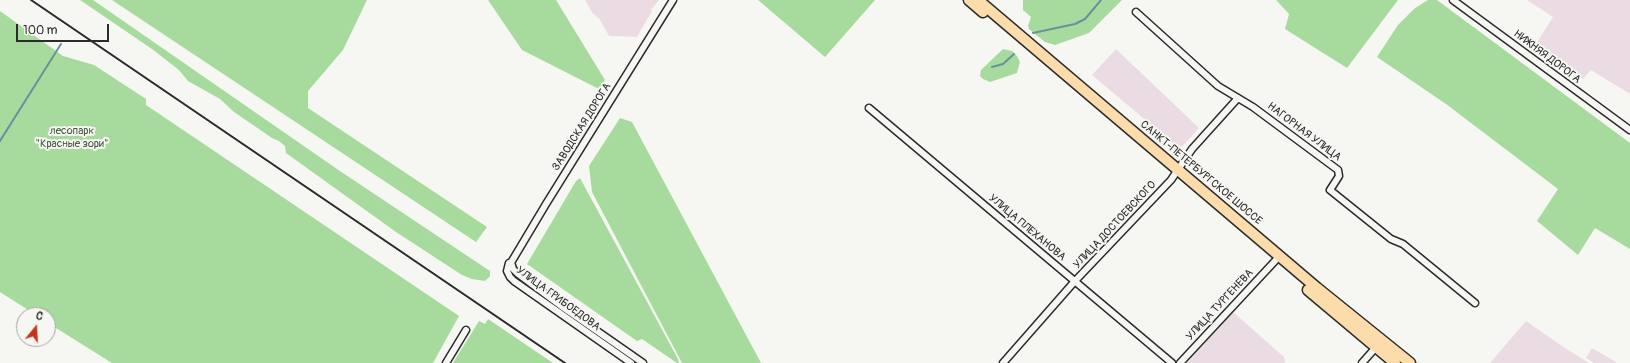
<!DOCTYPE html>
<html>
<head>
<meta charset="utf-8">
<style>
  body { margin:0 }
  #map { position:relative; width:1630px; height:363px; overflow:hidden; background:#f6f6f2; font-family:Pangolin,sans-serif }
  canvas { display:block }
  .north { position:absolute; left:16px; top:307px; width:40px; height:40px; box-sizing:border-box; background:#f6f6f2; border:1px solid #a5a5a2; border-radius:50%; rotate:18deg; font-size:11px; font-weight:700; line-height:16px; text-align:center; color:#2b2b2b }
  .north::after { content:''; display:block; margin:auto; width:14px; height:18px; background:#c8321e; clip-path:polygon(50% 0,100% 100%,50% 72%,0 100%) }
  .scale { position:absolute; left:16px; top:24px; width:93px; height:18px; box-sizing:border-box; border:2px solid #2b2b2b; border-top:0; padding-left:5px; font-size:12px; line-height:14px; white-space:nowrap; color:#2b2b2b; -webkit-text-stroke:3px #f6f6f2; paint-order:stroke }
</style>
</head>
<body>
<div id="map">
<canvas width="1630" height="363"></canvas>
<div class="north">С</div>
<div class="scale">100 m</div>
</div>
<script>
const g = document.querySelector('canvas').getContext('2d');
g.lineJoin = 'round';
function fillPath(path, color) {
  g.fillStyle = color;
  g.fill(path, 'evenodd');
}
function toPath(rows) {
  const path = new Path2D();
  for (const r of rows) {
    path.moveTo(r[0], r[1]);
    for (let i = 2; i < r.length; i += 2) path.lineTo(r[i], r[i + 1]);
  }
  return path;
}
function strokePath(path, color, width, dash) {
  g.strokeStyle = color;
  g.lineWidth = width;
  g.lineCap = dash ? 'butt' : 'round';
  g.setLineDash(dash || []);
  g.stroke(path);
}
function drawText(font, color, halo, rows, align = 'center') {
  g.font = font + ' Pangolin,sans-serif';
  g.lineWidth = 4;
  g.setLineDash([]);
  g.textBaseline = 'middle';
  g.strokeStyle = halo;
  g.fillStyle = color;
  for (const [text, x, y, turn = 0] of rows) {
    g.save();
    g.translate(x, y);
    g.rotate((+turn || 0) * Math.PI / 180);
    g.textAlign = isNaN(turn) ? turn : align;
    if (halo) g.strokeText(text, 0, 0);
    g.fillText(text, 0, 0);
    g.restore();
  }
}
fillPath(toPath([
  [585,0,659,0,651,10,652,11,637,37,609,36,599,18,593,14],
  [1527,0,1630,0,1630,94,1591,70,1583,79,1535,46,1553,17],
  [1116,49,1199,128,1180,149,1092,75],
  [1233,312,1284,357,1285,363,1187,363],
  [1526,321,1565,348,1589,363,1490,363],
  [1592,348,1616,362,1616,363,1594,363,1586,358]
]), '#ebdce3');
fillPath(toPath([
  [80,0,93,0,337,169,490,271,490,276,485,281,472,279,462,275,396,232,286,153,285,146,279,141,272,138,234,112,220,99,188,81,179,70,152,49],
  [112,0,367,0,343,50,308,91,308,108,487,227,476,242],
  [488,0,556,0,605,80,599,89,522,50],
  [758,0,875,0,825,57],
  [1023,0,1122,0,1089,33,1055,45,1045,42,1029,29,1028,26,1031,17,1023,10],
  [1276,0,1398,0,1347,68,1285,29,1289,14],
  [1428,0,1437,0,1630,143,1630,249,1595,228,1578,255,1537,221,1558,189,1446,104,1377,57,1398,25,1415,8],
  [0,11,63,56,94,65,146,99,146,105,459,316,433,363,112,363,48,323,48,315,36,315,0,292],
  [1003,49,1012,51,1017,56,1020,62,1017,73,990,82,983,79,980,76,981,70],
  [620,118,632,122,761,363,682,363,592,192,589,166],
  [580,178,678,359,679,363,677,363,642,339,637,341,527,264,576,181],
  [488,319,553,363,453,363,479,321,485,324]
]), '#a7db9d');
strokePath(toPath([
  [1033,33,1075,24,1085,19,1101,0],
  [992,67,1003,64,1014,54],
  [0,141,61,44]
]), '#64929d', 2);
const street = toPath([
  [1453,0,1630,130],
  [1136,12,1218,86,1253,107,1338,170,1339,176,1330,190,1391,239,1403,244,1475,303],
  [869,108,1172,363],
  [511,262,513,269,517,273,564,308,643,363],
  [509,263,507,271,510,277,514,281,631,363],
  [509,266,546,204,673,0],
  [446,363,466,330],
  [1003,363,1075,281,1171,180,1192,149,1238,98],
  [1180,363,1275,261],
  [1362,363,1378,345]
]);
const primary = toPath([
  [969,0,983,12],
  [978,0,1317,288,1410,363],
  [1308,290,1395,363]
]);
strokePath(street, '#2b2b2b', 9);
strokePath(primary, '#2b2b2b', 13);
strokePath(street, '#f6f6f2', 6);
strokePath(primary, '#fddcac', 10);
strokePath(toPath([
  [31,0,565,363]
]), '#2b2b2b', 2);
drawText('11px', '#2b2b2b', '#f6f6f2', [
  ["НИЖНЯЯ ДОРОГА",1547,57,37],
  ["ЗАВОДСКАЯ ДОРОГА",582,127,-58],
  ["НАГОРНАЯ УЛИЦА",1304,132,37],
  ["САНКТ-ПЕТЕРБУРГСКОЕ ШОССЕ",1201,173,40],
  ["УЛИЦА ДОСТОЕВСКОГО",1115,225,-47],
  ["УЛИЦА ПЛЕХАНОВА",1027,228,40],
  ["УЛИЦА ГРИБОЕДОВА",558,299,36],
  ["УЛИЦА ТУРГЕНЕВА",1220,305,-47]
]);
drawText('11px', '#4a5748', '#f6f6f2', [
  ["лесопарк",72,131],
  ["\"Красные зори\"",72,144]
]);
</script>
</body>
</html>
